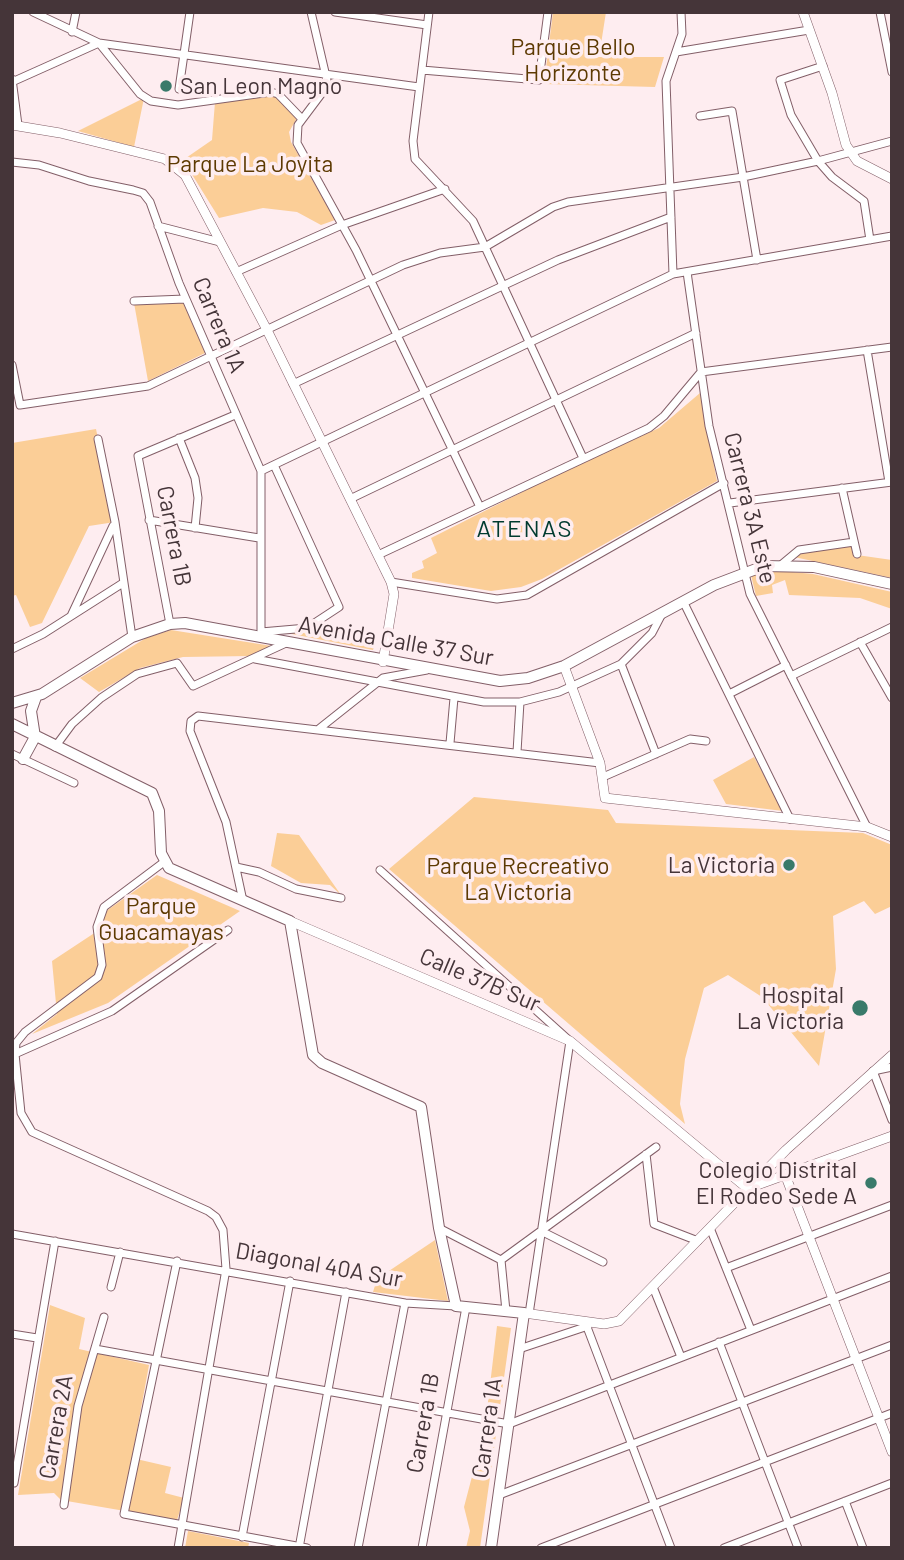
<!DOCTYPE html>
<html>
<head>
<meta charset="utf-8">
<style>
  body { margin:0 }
  #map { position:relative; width:904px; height:1560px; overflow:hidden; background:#feedf0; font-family:Barlow,sans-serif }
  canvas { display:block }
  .frame { position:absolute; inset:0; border:14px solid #453539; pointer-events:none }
</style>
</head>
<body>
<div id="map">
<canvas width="904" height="1560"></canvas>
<div class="frame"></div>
</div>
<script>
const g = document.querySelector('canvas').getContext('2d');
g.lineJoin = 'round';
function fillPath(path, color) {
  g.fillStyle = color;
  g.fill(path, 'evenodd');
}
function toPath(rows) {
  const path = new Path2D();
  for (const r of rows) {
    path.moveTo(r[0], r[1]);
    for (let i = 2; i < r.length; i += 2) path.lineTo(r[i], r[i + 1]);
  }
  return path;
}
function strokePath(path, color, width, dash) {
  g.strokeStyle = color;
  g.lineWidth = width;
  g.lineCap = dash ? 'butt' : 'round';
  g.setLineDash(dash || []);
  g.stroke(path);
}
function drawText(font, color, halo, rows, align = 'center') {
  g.font = font + ' Barlow,sans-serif';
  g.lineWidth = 7;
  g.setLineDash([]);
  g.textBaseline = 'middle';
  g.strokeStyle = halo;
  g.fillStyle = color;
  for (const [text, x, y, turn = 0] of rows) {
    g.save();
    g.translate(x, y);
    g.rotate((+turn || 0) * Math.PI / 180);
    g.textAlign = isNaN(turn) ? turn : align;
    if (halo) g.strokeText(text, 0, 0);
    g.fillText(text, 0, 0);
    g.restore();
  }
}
fillPath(toPath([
  [553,12,606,12,599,57,664,57,655,87,544,84],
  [266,96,277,97,297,118,289,132,291,142,335,220,321,225,297,212,263,208,219,218,183,160,212,140,215,102],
  [144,98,134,147,78,131],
  [183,302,205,353,148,381,134,303],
  [700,393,717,481,542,579,521,587,491,591,412,578,412,573,424,568,422,561,437,553,431,538,564,471,659,428],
  [96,429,115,522,89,526,42,623,30,627,16,595,12,596,12,443],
  [854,545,857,555,892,560,892,578,794,557,800,553],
  [782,571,813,574,892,592,892,609,860,598,789,595,785,580,772,585,773,593,756,596,751,575],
  [316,625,377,637,373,650,287,633],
  [171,630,272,646,251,656,183,657,140,668,99,692,80,678,146,638],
  [754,757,783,811,726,804,713,780],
  [474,797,608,810,616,823,863,833,892,845,892,906,875,914,864,901,833,916,836,969,819,1066,762,997,728,975,704,988,685,1059,680,1104,685,1124,389,869],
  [277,833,299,835,341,895,330,885,301,883,271,866],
  [157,875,240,911,108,1003,32,1034,57,1014,52,961,102,928,102,914],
  [435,1240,448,1301,373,1292,377,1279],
  [50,1305,85,1318,79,1349,149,1365,132,1458,171,1467,165,1493,184,1498,177,1520,61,1500,54,1493,18,1495],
  [497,1326,511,1328,480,1548,466,1548,470,1531,464,1507,485,1427],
  [188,1531,249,1543,248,1548,185,1548]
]), '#fbce97');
const minor = toPath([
  [33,12,99,43,419,87],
  [311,12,328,85,298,125,297,143,356,250,480,507],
  [335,12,427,25],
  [429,12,413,141,415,159,473,221,583,458],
  [880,12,892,72],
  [72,32,76,12],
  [676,52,809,30],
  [823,66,780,80,791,115,818,161,832,177,864,201,870,240],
  [422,70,539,80,548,12],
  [12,79,18,125],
  [12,82,99,43,140,94,151,101,178,105,271,92,278,94,302,119],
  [179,89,190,12],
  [700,116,732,111,757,260],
  [12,162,39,165,89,181,133,190,143,193,150,202,179,283,261,471,261,637],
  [158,226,220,242],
  [236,272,342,225,445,189],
  [687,272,709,426,750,594,867,827],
  [673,274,666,81,682,34,681,12],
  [134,301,185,299],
  [867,350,889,482],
  [12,365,20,405,148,386,403,265,440,253,485,247,553,207,568,202,743,177,818,161,892,141],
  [293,384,558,260,671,217],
  [179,438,195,478,198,498,195,528],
  [98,439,115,522,132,637],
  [261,471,673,274,892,236],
  [842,488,857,554],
  [350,499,696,333],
  [730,503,892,482],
  [149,520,259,538],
  [378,555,649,428,664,416,701,372,892,347],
  [781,565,799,550,854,542],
  [391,582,497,599,527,595,724,483],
  [683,601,790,819],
  [71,616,113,526],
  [170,624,138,456,235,415],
  [261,632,307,628,339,607,274,465],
  [860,642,892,698],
  [12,649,43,634,123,583],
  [255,659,484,702,520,702,559,692,621,664],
  [791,676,892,627],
  [729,694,786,665],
  [320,728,383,678,427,670],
  [450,743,454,698],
  [55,747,72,724,101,698,137,674,177,663,193,686,286,643],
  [517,752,520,702],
  [12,754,74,783],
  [656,754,621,664,652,633,663,612],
  [603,777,690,739,706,741],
  [164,862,104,907,97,927,102,965,98,977,25,1032,16,1043,15,1054,21,1113,32,1132,208,1211,216,1217,223,1230,226,1269,178,1548],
  [236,867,259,872,296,889,341,898],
  [380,870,570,1041,529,1314],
  [243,901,226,822,190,731,191,721,198,716,600,763],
  [15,1054,112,1011,228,930],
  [892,1067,873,1071,892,1120],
  [646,1154,654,1224,698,1241],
  [439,1228,501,1260],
  [710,1228,751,1330],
  [541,1231,603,1262],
  [12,1234,405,1303,456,1306],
  [501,1260,656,1147],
  [501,1260,506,1311],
  [177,1261,124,1514,307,1548],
  [726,1268,892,1205],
  [111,1287,120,1252],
  [653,1287,681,1357],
  [587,1327,671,1548],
  [12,1334,37,1338],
  [719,1342,798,1548],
  [95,1349,509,1424,892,1276],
  [519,1349,588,1326],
  [14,1483,55,1241],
  [499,1495,892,1345],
  [845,1501,863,1548],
  [64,1505,78,1406,104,1317],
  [242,1537,290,1281],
  [299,1548,346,1292],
  [358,1548,405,1303],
  [422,1548,466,1307],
  [541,1548,892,1413],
  [724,1548,892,1483]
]);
const tertiary = toPath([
  [803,12,832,93,846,145,857,161,892,179],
  [12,125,60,133,165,159,185,175,266,328,391,582,394,594,383,662],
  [564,666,600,763,605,798,867,827,892,837],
  [290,921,570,1041,748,1189],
  [786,1177,892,1452],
  [749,1188,892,1136],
  [524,1313,604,1324,619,1321,786,1150,892,1055]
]);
const secondary = toPath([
  [12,703,42,694,132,637,170,624,185,623,500,681,528,678,564,666,714,585,764,566,814,567,892,584],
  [12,724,152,793,159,811,161,853,169,868,290,921,313,1055,322,1063,421,1107,439,1228,456,1306,524,1313,491,1548],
  [23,759,35,737,31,711,36,697]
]);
strokePath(minor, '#835f68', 9);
strokePath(tertiary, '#835f68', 10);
strokePath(secondary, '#835f68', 12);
strokePath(minor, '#fff', 7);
strokePath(tertiary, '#fff', 9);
strokePath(secondary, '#fff', 10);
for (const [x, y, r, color] of [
  [166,86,7,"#397a6a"],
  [789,865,7,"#397a6a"],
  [860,1008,9,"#397a6a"],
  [871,1183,7,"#397a6a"]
]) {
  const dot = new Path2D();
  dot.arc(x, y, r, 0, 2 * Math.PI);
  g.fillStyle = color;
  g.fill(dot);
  strokePath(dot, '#feedf0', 2.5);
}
drawText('23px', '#5d3a02', '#feedf0', [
  ["Parque Bello",573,47],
  ["Horizonte",573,73],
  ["Parque La Joyita",250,164],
  ["Parque Recreativo",518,866],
  ["La Victoria",518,892],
  ["Parque",161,906],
  ["Guacamayas",161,932]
]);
drawText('23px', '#453539', '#feedf0', [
  ["San Leon Magno",180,86,"left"],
  ["La Victoria",775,865],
  ["Hospital",844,995],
  ["La Victoria",844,1021],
  ["Colegio Distrital",857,1170],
  ["El Rodeo Sede A",857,1196]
], 'right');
drawText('23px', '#453539', '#feedf0', [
  ["Carrera 1A",219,325,67],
  ["Carrera 3A Este",750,508,76],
  ["Carrera 1B",174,536,79],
  ["Avenida Calle 37 Sur",396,641,10],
  ["Calle 37B Sur",480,980,23],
  ["Diagonal 40A Sur",319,1265,10],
  ["Carrera 1B",423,1423,-80],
  ["Carrera 2A",56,1427,-80],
  ["Carrera 1A",487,1428,-82]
]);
g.letterSpacing = '2px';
drawText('24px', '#003b2f', '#feedf0', [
  ["ATENAS",525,529]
]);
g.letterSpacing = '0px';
</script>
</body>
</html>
